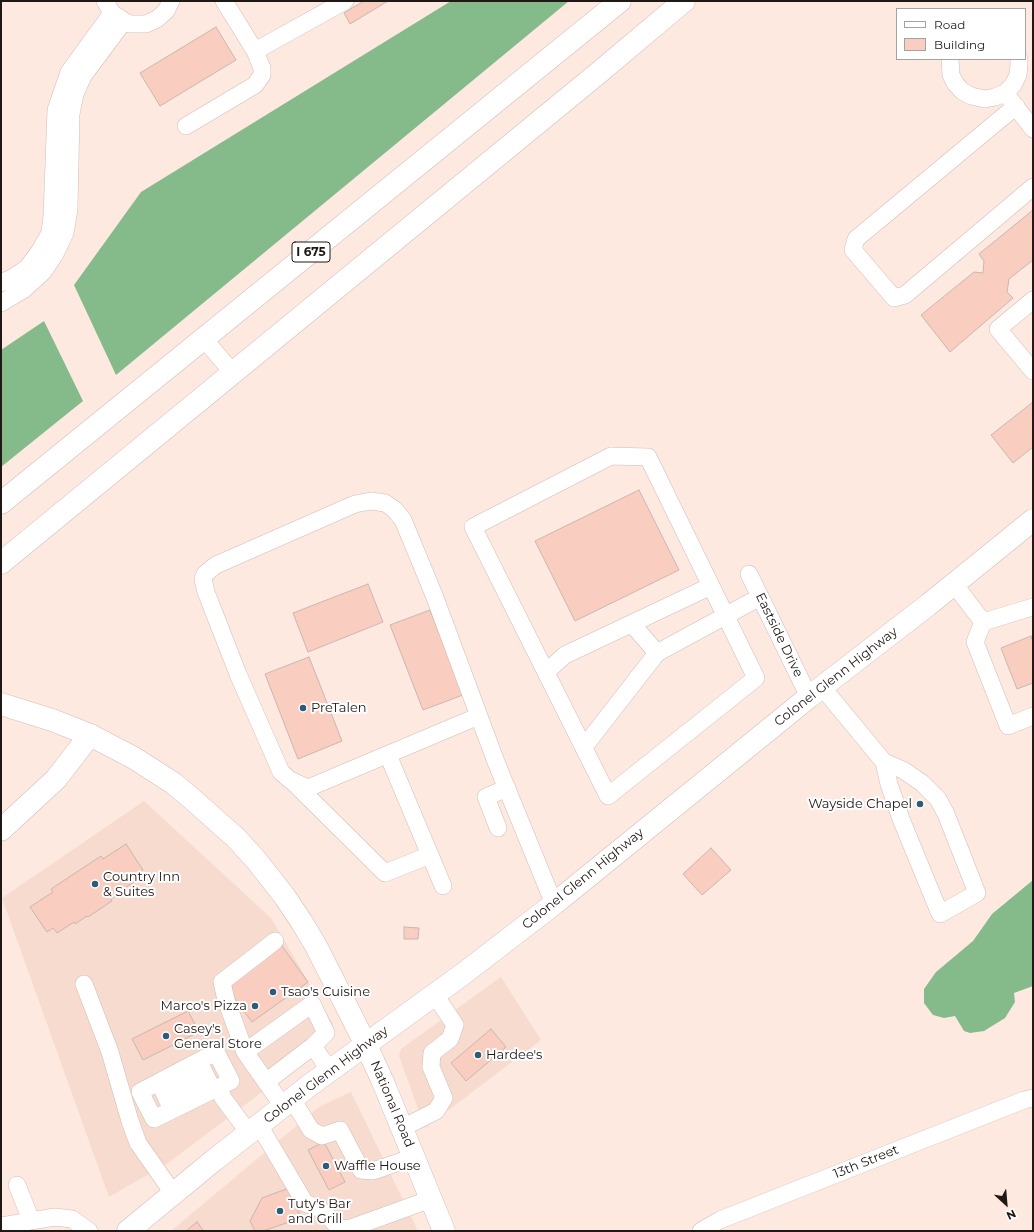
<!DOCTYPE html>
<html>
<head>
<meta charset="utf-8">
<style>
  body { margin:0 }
  #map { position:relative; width:1034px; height:1232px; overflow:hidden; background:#fde9e0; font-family:Montserrat,sans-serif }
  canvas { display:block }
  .frame { position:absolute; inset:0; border:2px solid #1f1815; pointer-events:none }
  .legend { position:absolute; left:896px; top:8px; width:130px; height:52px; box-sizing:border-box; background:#fff; border:1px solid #a5a3a1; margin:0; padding:5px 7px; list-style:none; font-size:12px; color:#1f1815 }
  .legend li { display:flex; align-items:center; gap:8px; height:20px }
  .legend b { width:20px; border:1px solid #a5a3a1 }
  .north { position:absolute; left:986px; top:1184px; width:40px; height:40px; -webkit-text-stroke:3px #fff; paint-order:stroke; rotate:154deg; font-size:11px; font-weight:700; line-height:16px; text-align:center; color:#1f1815 }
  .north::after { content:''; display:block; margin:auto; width:14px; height:18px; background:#1f1815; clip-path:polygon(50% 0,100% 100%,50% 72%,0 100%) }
</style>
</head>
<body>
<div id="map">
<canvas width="1034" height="1232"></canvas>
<div class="frame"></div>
<ul class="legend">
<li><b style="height:5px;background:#fff"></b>Road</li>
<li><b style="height:11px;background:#f9cdc0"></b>Building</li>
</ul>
<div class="north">N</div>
</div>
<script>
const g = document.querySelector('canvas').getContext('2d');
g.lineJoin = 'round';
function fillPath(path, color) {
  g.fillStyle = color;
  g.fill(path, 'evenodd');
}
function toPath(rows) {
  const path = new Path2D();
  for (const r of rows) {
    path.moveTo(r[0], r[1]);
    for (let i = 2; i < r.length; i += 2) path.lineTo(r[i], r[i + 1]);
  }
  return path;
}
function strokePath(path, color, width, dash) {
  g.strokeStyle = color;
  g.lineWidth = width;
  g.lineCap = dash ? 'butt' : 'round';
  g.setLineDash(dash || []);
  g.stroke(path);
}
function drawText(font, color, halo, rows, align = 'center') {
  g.font = font + ' Montserrat,sans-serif';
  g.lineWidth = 4;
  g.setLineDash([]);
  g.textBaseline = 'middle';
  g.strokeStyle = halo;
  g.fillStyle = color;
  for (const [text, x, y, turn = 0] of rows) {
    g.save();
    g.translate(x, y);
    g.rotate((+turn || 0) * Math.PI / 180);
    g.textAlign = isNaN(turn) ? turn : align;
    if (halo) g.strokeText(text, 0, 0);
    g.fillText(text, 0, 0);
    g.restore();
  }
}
fillPath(toPath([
  [144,801,271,918,333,1024,323,1046,168,1163,109,1197,2,898],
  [501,977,541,1040,425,1128,399,1056,401,1049],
  [351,1092,418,1231,171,1231,319,1107]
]), '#f6dbce');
fillPath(toPath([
  [451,1,569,1,116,375,74,285,141,192],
  [44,321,83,401,1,467,1,350],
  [1033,880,1033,986,1014,993,1015,1002,1005,1018,984,1031,970,1033,964,1031,955,1016,944,1018,933,1015,924,1003,924,989,936,972,973,941,992,914]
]), '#85bb8b');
const building = toPath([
  [364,1,388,1,350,24,344,13,364,1],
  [216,27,236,60,160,106,140,73,216,27],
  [1033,210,1033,260,1009,279,1007,292,1013,298,950,352,921,315,974,272,983,273,984,261,979,254,1033,210],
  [1033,402,1033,447,1013,463,991,435,1033,402],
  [639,490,679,570,575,621,535,541,639,490],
  [368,584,383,622,308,652,293,613,368,584],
  [430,610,463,695,423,710,390,625,430,610],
  [1031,636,1033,642,1033,683,1017,689,1001,648,1031,636],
  [309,657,342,741,298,759,265,674,309,657],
  [126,844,143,870,137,874,140,878,122,890,123,891,111,899,112,901,88,917,87,916,75,924,74,922,57,933,53,928,47,932,30,907,53,892,51,889,101,856,103,859,126,844],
  [711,848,731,870,702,895,683,874,711,848],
  [404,927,419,928,418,939,404,939,404,927],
  [282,946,308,982,252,1022,226,987,282,946],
  [188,1011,199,1032,143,1060,132,1039,188,1011],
  [491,1029,506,1047,466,1081,451,1063,491,1029],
  [324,1142,345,1182,329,1190,308,1150,324,1142],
  [289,1188,301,1218,263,1231,255,1231,250,1221,262,1198,289,1188],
  [197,1222,203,1230,202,1231,186,1231,197,1222]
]);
fillPath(building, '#f9cdc0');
strokePath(building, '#cab6b0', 1);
const minor = toPath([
  [105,1,112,13,124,21,130,24,146,24,157,19,166,11,171,1],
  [224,1,255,51,345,1],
  [950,59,951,75,955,83,962,91,971,96,985,99,995,97,1005,93,1013,85,1018,75,1019,64,1019,59],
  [1009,98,1033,129],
  [1016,106,856,239,853,250,894,298,905,295,1033,187],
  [186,126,255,85,262,75,262,68,255,51],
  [1,283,12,278,27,268,39,252,50,233,52,216,56,110,69,72,112,13],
  [1033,300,998,329,1033,371],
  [1,303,23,290,43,272,55,254,65,233,69,209,71,114,75,94,83,76,124,21],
  [204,339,233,373],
  [611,456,648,457,756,678,608,796,473,527,611,456],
  [749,574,809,697],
  [954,584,983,622],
  [1033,607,983,622,975,642,1008,726,1033,716],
  [632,624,657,653],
  [546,672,565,655,711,586],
  [822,687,884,762,889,784,901,819,940,914,977,893,946,814,938,799,922,783,903,770,884,762],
  [479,716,308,788,290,780,281,772,238,674,206,592,203,579,205,574,216,565,355,504,371,501,385,503,394,509,403,520,434,595,496,762,554,904],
  [584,747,657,653,760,597],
  [388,755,443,886],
  [294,783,385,873,430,855],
  [498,828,486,797,507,788],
  [84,984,110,1052,130,1121,138,1143,173,1193],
  [245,1052,226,1000,222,982,275,941],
  [199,1062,213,1090],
  [184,1069,199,1097],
  [172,1076,186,1103],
  [159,1082,172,1110],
  [266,1082,313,1046],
  [219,1087,231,1081,216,1052,140,1092,154,1119,219,1087,223,1098,249,1133],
  [292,1099,311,1130,322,1136,340,1130,361,1170,373,1171,414,1157],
  [283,1106,245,1052,312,1004,326,1033,313,1046,330,1071],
  [259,1125,305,1203,318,1208,330,1218,340,1229,351,1228,431,1199],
  [402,1128,436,1111,444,1098,431,1067,432,1053,450,1039,455,1025,435,995],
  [17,1185,31,1220],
  [1,1226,55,1217,72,1219,89,1231],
  [701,1231,720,1220,1024,1100,1033,1098]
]);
const major = toPath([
  [1,704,52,720,90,735,134,758,173,783,191,798,236,838,256,860,285,897,301,921,316,946,366,1045,383,1082,444,1231],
  [128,1231,213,1161,310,1085,463,974,554,904,809,697,928,605,1033,520]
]);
const highway = toPath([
  [1,503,620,1],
  [1,563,596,75,684,1],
  [1,830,56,779,90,735]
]);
strokePath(minor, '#d0bdb4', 18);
strokePath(major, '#d0bdb4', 23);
strokePath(highway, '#d0bdb4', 23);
strokePath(minor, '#fff', 17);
strokePath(major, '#fff', 22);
strokePath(highway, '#fff', 22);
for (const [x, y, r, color] of [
  [303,708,4,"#2d5b7a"],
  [920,804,4,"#2d5b7a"],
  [95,884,4,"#2d5b7a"],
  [273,992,4,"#2d5b7a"],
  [255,1006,4,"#2d5b7a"],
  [166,1036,4,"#2d5b7a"],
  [478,1055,4,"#2d5b7a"],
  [326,1166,4,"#2d5b7a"],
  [280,1211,4,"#2d5b7a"]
]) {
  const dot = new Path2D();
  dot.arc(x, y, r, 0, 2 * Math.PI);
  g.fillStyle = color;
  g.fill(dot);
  strokePath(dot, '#fff', 1.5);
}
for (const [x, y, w] of [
  [311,252,38]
]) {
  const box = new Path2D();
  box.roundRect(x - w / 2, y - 10, w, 20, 3);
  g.fillStyle = '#fff';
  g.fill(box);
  strokePath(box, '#1f1815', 1);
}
drawText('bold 12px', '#1f1815', null, [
  ["I 675",311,252]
]);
drawText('13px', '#1f1815', '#fff', [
  ["Eastside Drive",779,635,64],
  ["Colonel Glenn Highway",836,677,-38],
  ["Colonel Glenn Highway",583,879,-39],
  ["Colonel Glenn Highway",326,1075,-37],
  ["National Road",392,1104,67],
  ["13th Street",866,1162,-22]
]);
drawText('13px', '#1f1815', '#fff', [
  ["PreTalen",311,708],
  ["Wayside Chapel",912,804,"right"],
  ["Country Inn",103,877],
  ["& Suites",103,892],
  ["Tsao's Cuisine",281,992],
  ["Marco's Pizza",247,1006,"right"],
  ["Casey's",174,1029],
  ["General Store",174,1044],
  ["Hardee's",486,1055],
  ["Waffle House",334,1166],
  ["Tuty's Bar",288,1204],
  ["and Grill",288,1219]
], 'left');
</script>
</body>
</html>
